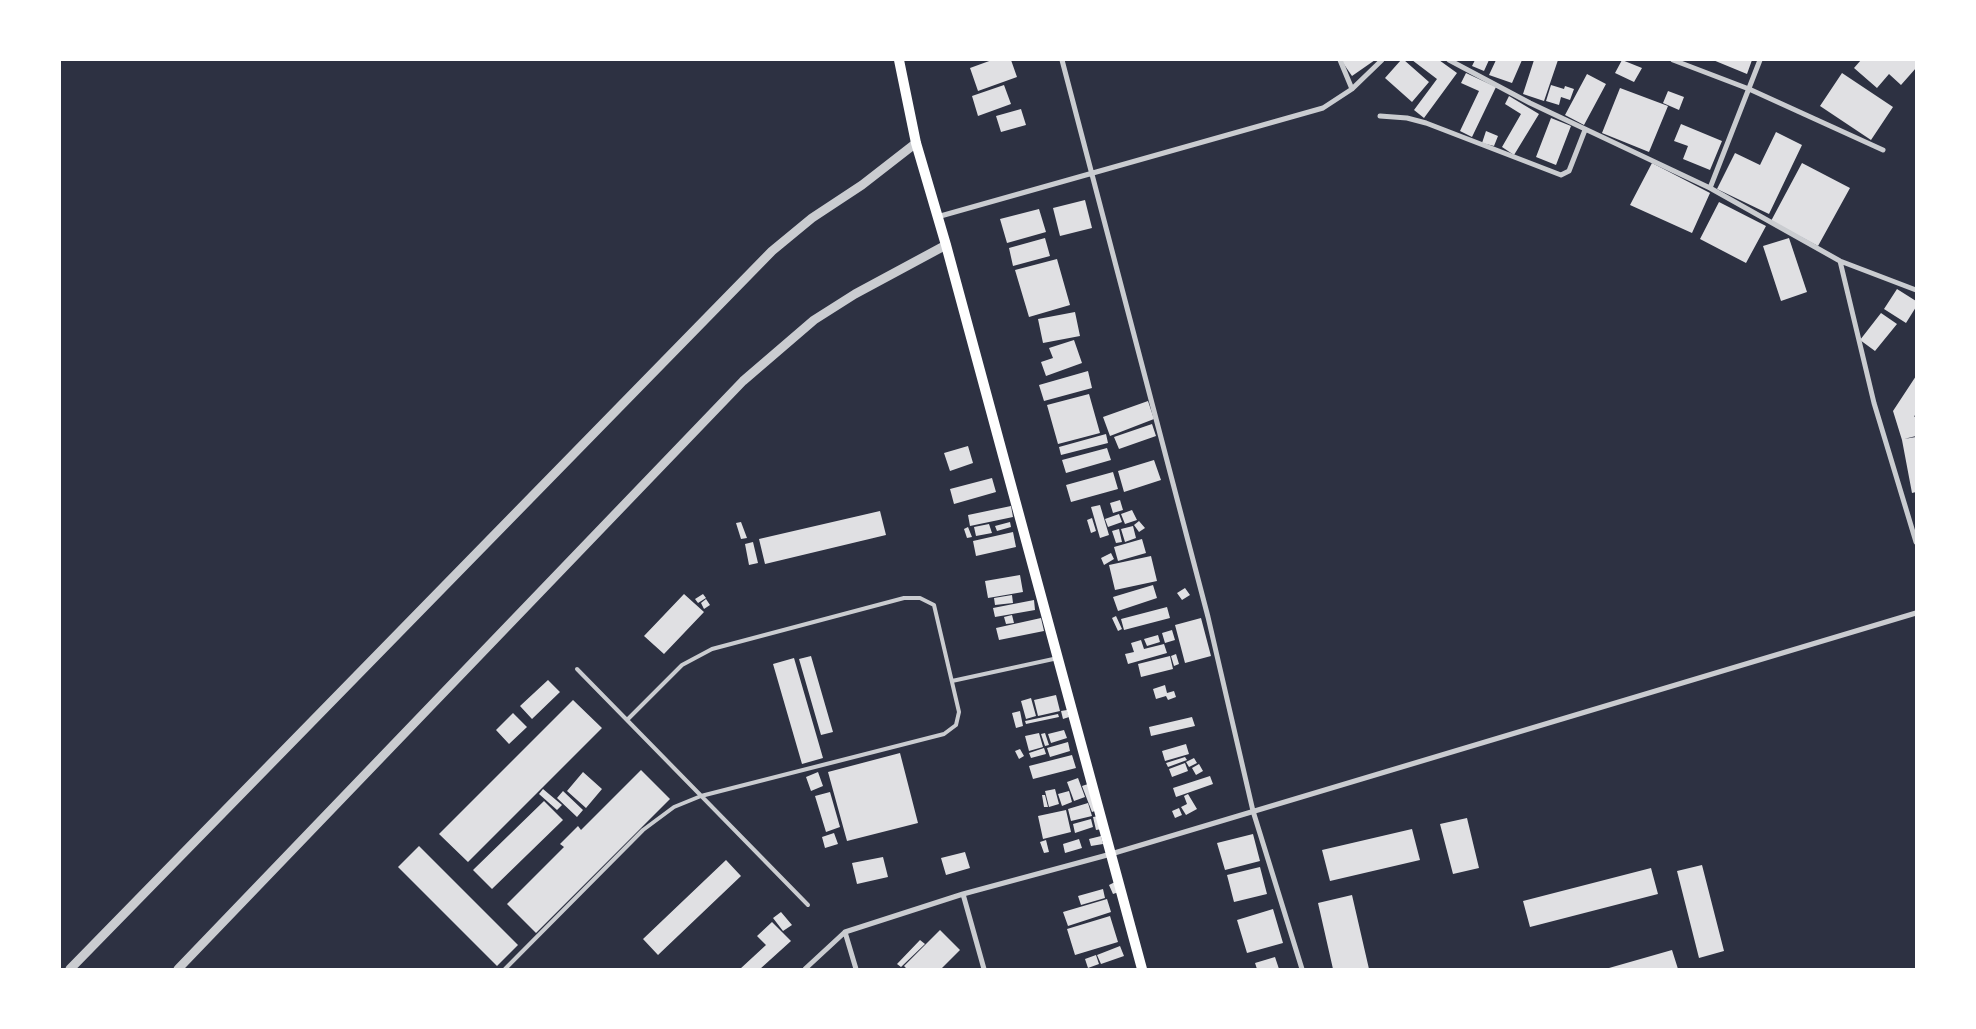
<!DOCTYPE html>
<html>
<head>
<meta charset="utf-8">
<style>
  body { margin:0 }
  #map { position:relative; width:1976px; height:1029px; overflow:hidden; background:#2d3142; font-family:"Space Grotesk",sans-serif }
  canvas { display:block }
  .frame { position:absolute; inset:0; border:61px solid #fff; pointer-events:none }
</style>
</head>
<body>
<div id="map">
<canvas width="1976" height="1029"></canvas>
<div class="frame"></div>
</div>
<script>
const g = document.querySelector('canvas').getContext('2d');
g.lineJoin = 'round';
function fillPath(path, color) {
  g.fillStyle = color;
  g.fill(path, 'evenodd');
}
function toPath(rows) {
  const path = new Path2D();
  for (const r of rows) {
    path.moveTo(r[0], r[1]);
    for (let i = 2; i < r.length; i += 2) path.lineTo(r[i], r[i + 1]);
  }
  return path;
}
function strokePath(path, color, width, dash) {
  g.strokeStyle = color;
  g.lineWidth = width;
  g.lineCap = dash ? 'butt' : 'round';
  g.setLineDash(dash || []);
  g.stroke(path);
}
fillPath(toPath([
  [992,60,1011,60,1017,77,978,91,970,68],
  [1341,60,1375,60,1352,76],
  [1401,60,1404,60,1429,82,1412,102,1385,78],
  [1412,60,1439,60,1457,73,1424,118,1414,110,1437,79],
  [1475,60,1489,60,1484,71,1472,66],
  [1496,60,1522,60,1512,83,1489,75],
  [1534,60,1558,60,1544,101,1523,94],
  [1622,60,1642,68,1634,82,1615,73],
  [1713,60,1752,60,1747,74],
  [1861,60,1916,60,1916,68,1901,85,1889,74,1877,88,1854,68],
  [1466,73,1496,87,1472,137,1460,131,1479,91,1461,83],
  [1842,73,1893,107,1871,140,1820,106],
  [1587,74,1606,84,1584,125,1565,115],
  [1004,85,1011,104,978,116,972,96],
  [1551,85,1564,89,1565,86,1574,89,1570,100,1561,97,1559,105,1546,101],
  [1620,88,1668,106,1649,152,1602,133],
  [1668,91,1684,97,1679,110,1663,103],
  [1509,96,1539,114,1514,155,1502,147,1521,114,1505,104],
  [1021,109,1026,125,1001,132,996,116],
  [1551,118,1571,126,1556,165,1536,157],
  [1681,124,1722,141,1710,170,1683,159,1688,146,1674,141],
  [1486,131,1498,136,1494,146,1482,143],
  [1776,132,1802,145,1769,214,1717,189,1735,153,1760,165],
  [1652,163,1710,193,1692,233,1630,205],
  [1802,163,1850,188,1818,246,1771,221],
  [1085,200,1092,228,1060,236,1053,208],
  [1719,202,1766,226,1746,263,1700,239],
  [1039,209,1046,232,1007,243,1000,219],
  [1045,238,1050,256,1013,266,1009,248],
  [1789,238,1807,292,1781,301,1763,246],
  [1057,259,1070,305,1029,317,1015,270],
  [1897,289,1916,301,1916,307,1906,323,1884,309],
  [1075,312,1080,336,1043,343,1038,319],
  [1881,313,1897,324,1875,351,1860,340],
  [1074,340,1082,363,1046,376,1041,362,1053,358,1049,348],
  [1088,371,1092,388,1044,401,1039,385],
  [1916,376,1916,413,1914,417,1916,416,1916,436,1904,439,1916,437,1916,492,1912,493,1902,440,1893,411],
  [1089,394,1100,433,1058,444,1047,405],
  [1148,401,1154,419,1110,436,1103,417],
  [1152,424,1156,436,1119,449,1114,437],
  [1106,434,1108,443,1061,455,1059,447],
  [968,446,973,463,950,471,944,453],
  [1107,448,1111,460,1066,473,1062,460],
  [1154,460,1161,480,1124,492,1118,471],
  [1113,472,1118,489,1071,502,1066,485],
  [992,478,996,492,954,504,950,489],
  [1120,500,1123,510,1113,513,1110,503],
  [1100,505,1109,535,1100,538,1091,507],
  [1011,506,1013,517,970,526,968,515],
  [1132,510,1137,520,1125,524,1121,514],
  [880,511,886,535,765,564,759,539],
  [1119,514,1122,522,1108,527,1105,519],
  [1092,518,1096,531,1091,533,1087,520],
  [1139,521,1145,528,1139,532,1134,525],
  [741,522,747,538,741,539,736,523],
  [1010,522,1011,527,997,531,995,526],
  [989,524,992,533,976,536,974,527],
  [1133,526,1136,538,1125,542,1121,529],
  [968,527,972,537,967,538,964,529],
  [1119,529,1122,542,1116,543,1112,531],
  [1013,532,1016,547,976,556,973,541],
  [1142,539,1146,553,1118,561,1114,547],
  [753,542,758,563,749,565,745,544],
  [1111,553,1114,559,1104,565,1101,558],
  [1151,556,1157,581,1115,590,1109,565],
  [1020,575,1023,592,988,598,985,581],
  [1153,585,1157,598,1118,611,1113,597],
  [1185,588,1190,595,1182,600,1177,593],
  [684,594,704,612,664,654,644,636],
  [703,594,706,598,698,603,695,599],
  [1012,595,1013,603,995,605,994,598],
  [706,599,710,605,704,609,701,603],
  [1034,600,1035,610,995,617,993,608],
  [1167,607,1170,618,1124,630,1121,619],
  [1012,615,1014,623,1006,624,1004,617],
  [1116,616,1122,629,1118,631,1112,618],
  [1041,618,1044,631,999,640,996,628],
  [1201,618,1211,656,1185,663,1175,625],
  [1172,630,1175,640,1165,643,1162,633],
  [1158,635,1160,642,1147,646,1144,639],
  [1141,640,1144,649,1164,644,1167,653,1128,664,1125,654,1134,652,1131,643],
  [1176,654,1179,664,1174,666,1171,656],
  [811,656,833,732,821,735,799,659],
  [1170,656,1173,669,1141,677,1138,664],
  [794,658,823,758,802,764,773,664],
  [548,680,560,692,532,719,520,706],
  [1165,685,1167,693,1174,691,1176,697,1168,700,1166,696,1156,699,1153,689],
  [1056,695,1060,711,1038,716,1034,700],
  [1031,698,1036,716,1026,719,1021,701],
  [573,700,602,728,468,862,439,834],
  [1067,710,1069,717,1063,719,1061,711],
  [1020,711,1023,726,1016,728,1012,713],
  [513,713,527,727,509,744,496,730],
  [1058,714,1059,717,1026,724,1025,721],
  [1192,717,1195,726,1151,736,1149,727],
  [1064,730,1067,738,1051,743,1048,734],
  [1039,733,1043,747,1029,751,1025,736],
  [1045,733,1049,745,1045,746,1041,734],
  [1068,742,1070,751,1050,757,1047,748],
  [1186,744,1189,754,1165,761,1162,751],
  [1044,748,1046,754,1031,758,1029,753],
  [1020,749,1024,756,1019,759,1015,751],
  [900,753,918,823,847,841,828,772],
  [1072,755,1076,768,1033,779,1029,766],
  [1185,757,1187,760,1168,767,1166,763],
  [1194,758,1197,763,1189,767,1186,762],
  [1185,763,1188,771,1172,777,1169,769],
  [1199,764,1203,771,1196,775,1192,768],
  [641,770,670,799,536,933,507,904,564,847,560,844,578,826,581,830],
  [583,772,602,789,586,808,567,791],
  [818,772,823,786,811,791,806,777],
  [1210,776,1213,784,1176,797,1173,788],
  [1078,778,1085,797,1074,801,1067,782],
  [1088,784,1098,810,1092,812,1082,786],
  [543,789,562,805,557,810,539,794],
  [1055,789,1059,804,1049,807,1045,791],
  [563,791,583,810,577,817,557,798],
  [1069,791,1072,802,1062,806,1058,794],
  [830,792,840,827,826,832,815,796],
  [1188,794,1197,809,1186,815,1181,807,1187,804,1184,796],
  [1042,795,1045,795,1048,807,1044,807],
  [544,801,563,820,492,889,473,870],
  [1088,803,1092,816,1071,821,1068,809],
  [1179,808,1182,815,1175,818,1172,811],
  [1066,810,1071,832,1043,839,1038,816],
  [1099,816,1102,829,1096,830,1093,817],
  [1467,818,1479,868,1453,874,1440,824],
  [1091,819,1093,827,1075,833,1073,824],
  [1412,829,1420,860,1330,881,1322,850],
  [834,833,838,844,825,848,822,837],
  [1253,834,1260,861,1225,870,1217,843],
  [1101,836,1103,844,1091,846,1089,839],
  [1079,839,1082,848,1065,853,1063,844],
  [1046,840,1049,852,1044,853,1040,842],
  [419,846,518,945,497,966,398,867],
  [965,852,970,868,946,875,941,858],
  [883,857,888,877,857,884,852,863],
  [726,860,741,876,658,955,643,939],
  [1702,865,1724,951,1699,958,1677,871],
  [1260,867,1267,894,1234,902,1227,875],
  [1651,868,1658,894,1530,927,1523,901],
  [1115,882,1119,892,1113,894,1109,885],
  [1103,889,1105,898,1081,905,1078,896],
  [1352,895,1369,969,1333,969,1318,903],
  [1107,899,1111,912,1068,926,1063,912],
  [1273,909,1283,943,1247,953,1237,920],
  [781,912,792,925,783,931,773,918],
  [1110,916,1118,942,1075,955,1067,929],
  [772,922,791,941,760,969,740,969,766,945,757,936],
  [940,930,960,950,941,969,907,969,904,966],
  [920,940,925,944,901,967,897,964],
  [1120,946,1124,956,1101,964,1097,955],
  [1672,950,1678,969,1609,969,1609,968],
  [1096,955,1099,964,1088,968,1085,959],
  [1275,957,1279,969,1257,969,1255,963]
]), '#e0e0e3');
strokePath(toPath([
  [577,669,808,905],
  [952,681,1058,658],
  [505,969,643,830,674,807,701,796,944,734,956,725,959,712,934,605,920,598,904,598,712,649,682,665,627,720]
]), '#caccd0', 4);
strokePath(toPath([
  [1062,60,1208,617,1253,811,1302,969],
  [1340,60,1352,89],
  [1449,60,1530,103,1710,188,1840,261,1916,290],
  [1673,60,1749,89,1883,150],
  [1380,116,1407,118,1426,123,1561,175,1569,171,1585,130],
  [1710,188,1760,60],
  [937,217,1323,108,1352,89,1382,60],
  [1840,261,1874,403,1916,542],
  [963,894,984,969],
  [845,932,856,969],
  [805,969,845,932,963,894,1111,854,1916,613]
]), '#caccd0', 5);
strokePath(toPath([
  [70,969,772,251,812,218,862,185,916,143],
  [178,969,743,381,814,320,855,294,946,245]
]), '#caccd0', 9);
strokePath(toPath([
  [899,60,916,143,946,245,1142,969]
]), '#fff', 10);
</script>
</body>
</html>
